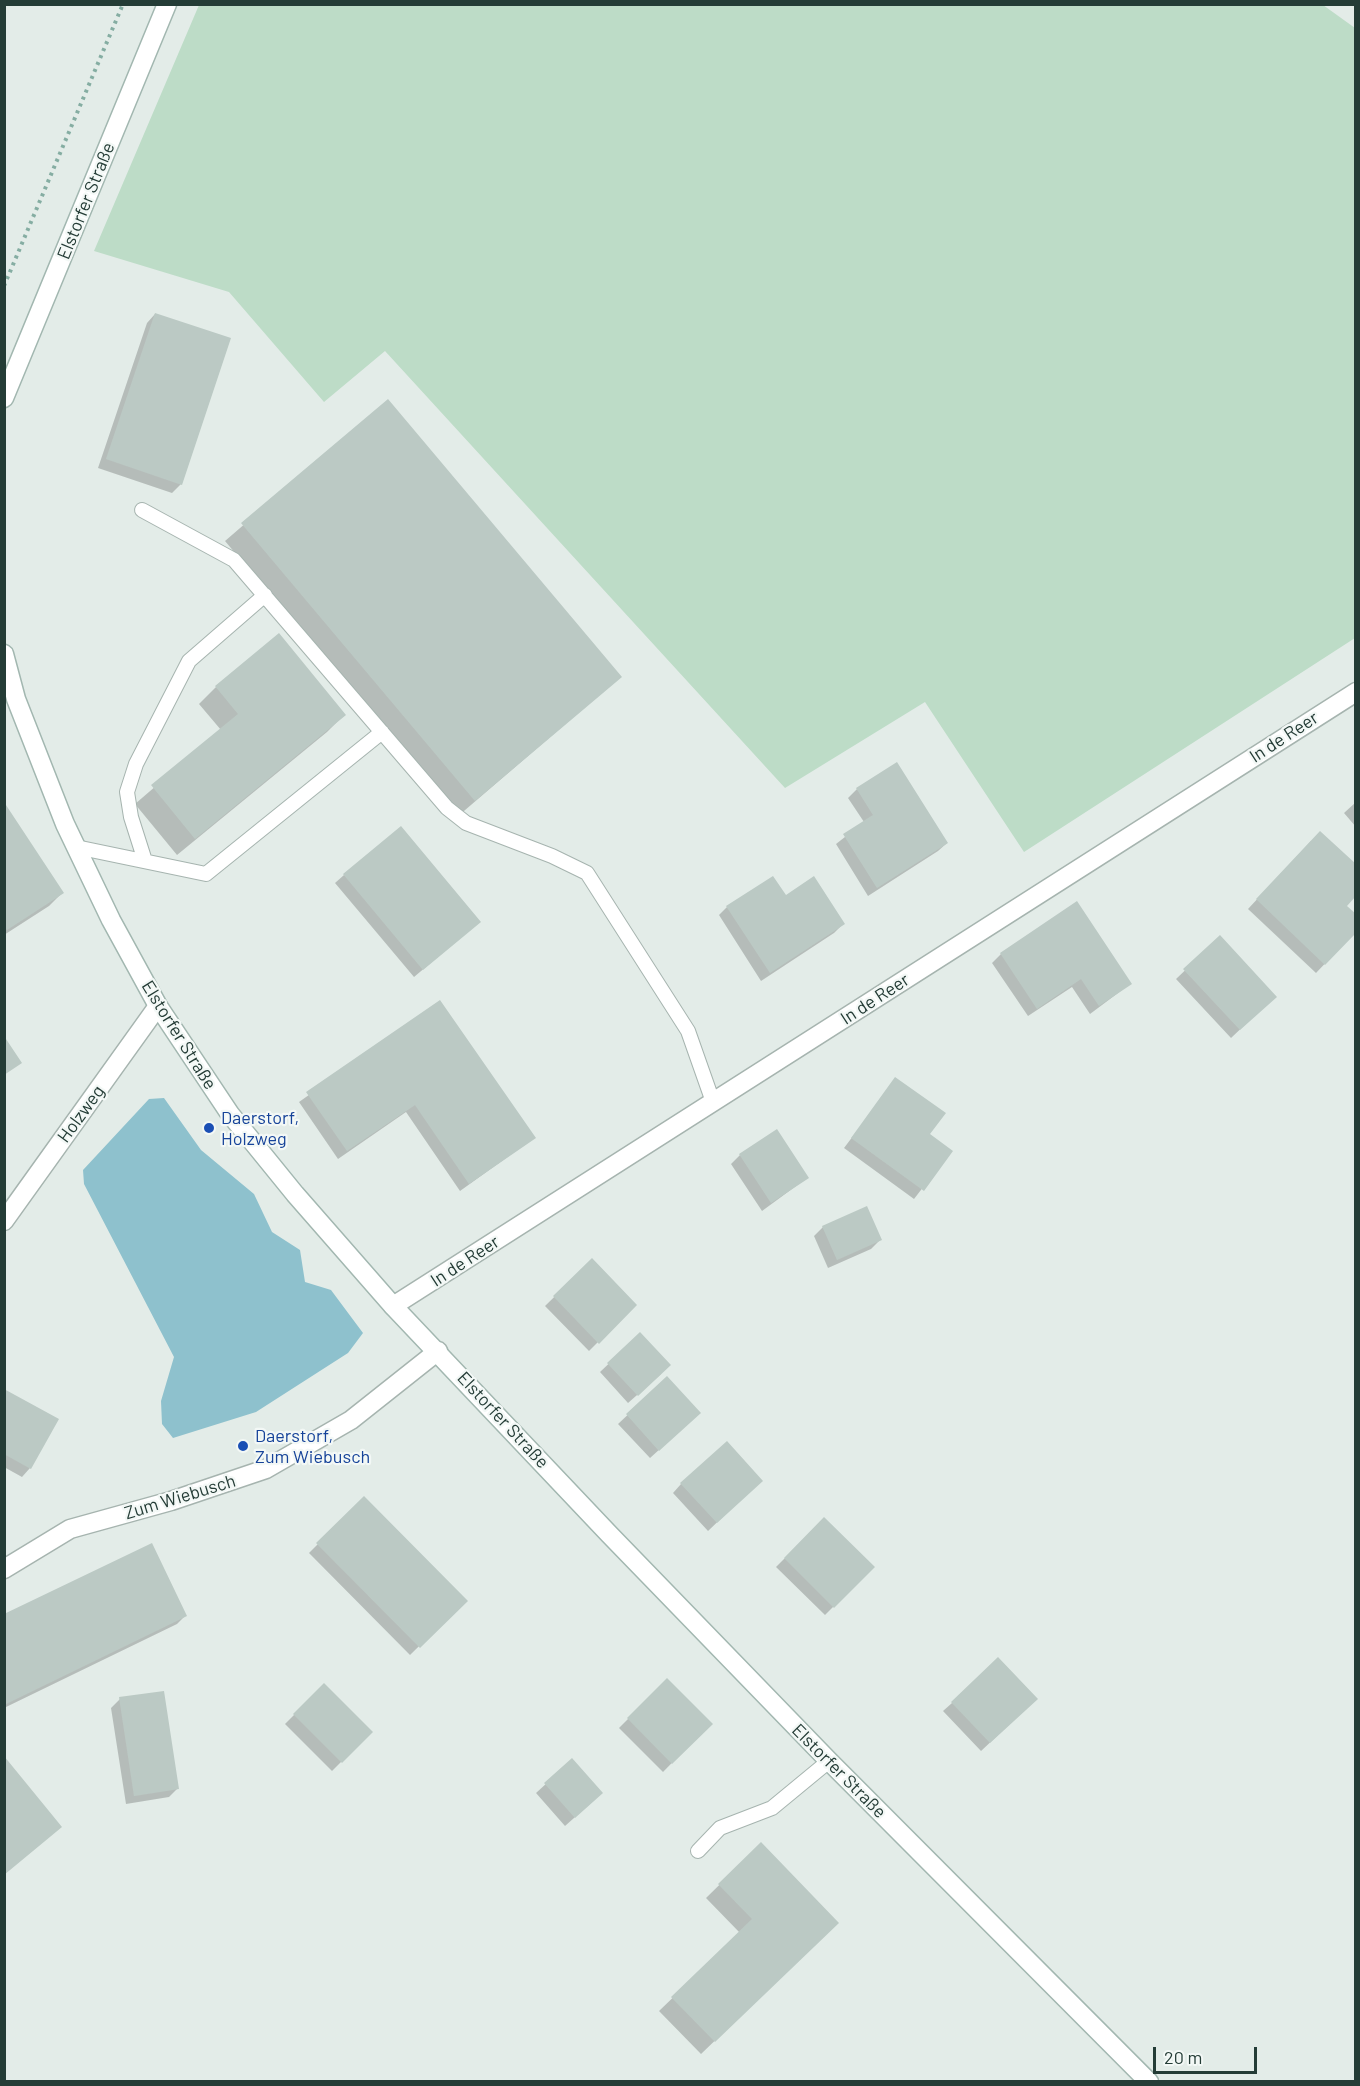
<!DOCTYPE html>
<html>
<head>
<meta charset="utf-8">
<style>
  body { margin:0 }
  #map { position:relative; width:1360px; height:2086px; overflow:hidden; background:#e3ece8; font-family:Barlow,sans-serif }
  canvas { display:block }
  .frame { position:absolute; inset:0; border:6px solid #243c36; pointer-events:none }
  .scale { position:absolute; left:1153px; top:2047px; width:104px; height:27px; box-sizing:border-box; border:3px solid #243c36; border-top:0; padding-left:8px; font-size:18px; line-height:21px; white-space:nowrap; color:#243c36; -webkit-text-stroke:4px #f3f8f6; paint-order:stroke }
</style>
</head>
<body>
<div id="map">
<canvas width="1360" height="2086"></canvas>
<div class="frame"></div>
<div class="scale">20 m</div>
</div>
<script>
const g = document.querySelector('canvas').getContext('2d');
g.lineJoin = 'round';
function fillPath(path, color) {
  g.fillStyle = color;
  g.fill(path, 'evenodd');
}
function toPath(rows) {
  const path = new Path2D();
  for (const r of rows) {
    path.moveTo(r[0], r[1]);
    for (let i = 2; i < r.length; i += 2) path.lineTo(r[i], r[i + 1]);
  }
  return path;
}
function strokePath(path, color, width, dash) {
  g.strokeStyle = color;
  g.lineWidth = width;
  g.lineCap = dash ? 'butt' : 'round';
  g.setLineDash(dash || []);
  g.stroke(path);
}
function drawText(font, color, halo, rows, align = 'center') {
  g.font = font + ' Barlow,sans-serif';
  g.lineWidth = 4.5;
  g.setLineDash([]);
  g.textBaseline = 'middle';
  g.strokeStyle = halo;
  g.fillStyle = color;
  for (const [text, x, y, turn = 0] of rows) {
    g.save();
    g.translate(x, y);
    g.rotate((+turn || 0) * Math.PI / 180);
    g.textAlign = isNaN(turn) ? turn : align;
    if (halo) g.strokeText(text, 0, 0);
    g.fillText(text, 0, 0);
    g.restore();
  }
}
fillPath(toPath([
  [199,5,1323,5,1355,28,1355,638,1024,852,925,702,785,788,385,351,324,402,229,292,94,251]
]), '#bddcc7');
fillPath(toPath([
  [164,1098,201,1150,254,1194,272,1232,300,1250,305,1282,331,1290,363,1333,348,1353,256,1412,173,1438,162,1424,161,1401,174,1357,84,1184,83,1170,149,1099]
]), '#8ec1cd');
fillPath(toPath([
  [155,314,181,484,172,493,98,468,147,323],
  [387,401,620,677,457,817,225,541],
  [216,687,344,715,327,732,177,855,135,804,221,730,199,704],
  [857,789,947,843,938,851,868,896,836,844,864,822,848,798],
  [1356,802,1356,827,1344,813],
  [4,805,62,893,49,906,4,935],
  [1311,841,1356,931,1316,973,1248,909],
  [344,875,470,930,414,977,335,883],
  [785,897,843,924,834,933,761,981,719,915,727,907],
  [1220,937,1266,1005,1231,1038,1176,979],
  [1001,954,1130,984,1090,1014,1072,987,1028,1016,992,963],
  [440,1002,534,1138,460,1191,406,1112,338,1159,299,1102],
  [896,1079,928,1135,951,1151,914,1199,844,1148],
  [740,1155,807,1178,762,1211,731,1164],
  [823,1227,880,1240,871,1249,828,1268,814,1236],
  [592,1260,635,1305,589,1351,545,1306],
  [640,1334,661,1374,628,1403,600,1372],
  [667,1378,690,1422,650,1458,618,1424],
  [4,1391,30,1468,22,1477,4,1467],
  [681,1484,752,1489,708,1531,673,1493],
  [364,1498,465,1601,410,1655,309,1553],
  [824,1519,873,1567,825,1615,776,1567],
  [4,1616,185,1616,177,1624,4,1708],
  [667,1680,710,1724,663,1772,619,1728],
  [324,1685,371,1732,332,1771,285,1724],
  [120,1699,177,1789,169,1797,126,1804,111,1708],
  [952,1703,1027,1708,981,1751,943,1711],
  [572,1760,592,1802,565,1826,536,1793],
  [761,1844,824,1936,701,2054,659,2011,740,1933,706,1898]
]), '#0003');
fillPath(toPath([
  [155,313,231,338,182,485,106,459],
  [388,399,622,677,475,801,241,523],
  [279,633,346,715,195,839,151,785,238,714,215,686],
  [897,762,948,843,877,888,843,834,873,815,856,788],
  [4,802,64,893,7,930,4,927],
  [401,826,481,922,423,970,343,874],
  [1320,831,1356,864,1356,896,1347,906,1356,914,1356,933,1325,965,1256,899],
  [773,876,786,895,814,876,845,924,770,973,726,906],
  [1077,901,1132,984,1099,1006,1081,979,1037,1009,1000,953],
  [1220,935,1277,997,1240,1030,1183,969],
  [440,1000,536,1138,469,1184,415,1105,347,1151,306,1092],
  [4,1036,22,1063,4,1075],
  [895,1077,946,1113,930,1134,953,1151,924,1191,851,1138],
  [777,1129,809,1178,771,1203,739,1154],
  [867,1206,882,1240,837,1260,822,1226],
  [592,1258,637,1305,599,1344,553,1296],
  [640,1332,671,1365,638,1396,607,1363],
  [667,1376,701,1413,659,1451,626,1414],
  [4,1389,59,1419,31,1469,4,1454],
  [727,1441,763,1481,717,1523,680,1483],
  [364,1496,468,1601,420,1648,316,1543],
  [824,1517,875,1567,834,1608,784,1558],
  [152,1543,187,1616,6,1704,4,1614],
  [998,1657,1038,1699,990,1743,951,1702],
  [667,1678,713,1724,672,1764,627,1718],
  [324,1683,373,1732,342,1763,293,1714],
  [164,1691,179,1789,134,1796,119,1697],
  [4,1756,62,1827,4,1875],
  [572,1758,603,1793,575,1818,544,1783],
  [761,1842,839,1923,715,2042,671,1997,752,1919,718,1884]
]), '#bbc9c4');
const service = toPath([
  [142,510,234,560,447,808,466,823,552,856,587,873,688,1031,713,1102],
  [76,847,206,874,382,732],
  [145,861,131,817,127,792,136,764,189,661,265,595],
  [698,1851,720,1828,772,1808,829,1761]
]);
const minor = toPath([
  [4,1221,158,1006],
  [393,1306,1356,692],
  [4,1569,70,1529,171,1501,266,1469,351,1420,438,1351]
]);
const secondary = toPath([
  [4,398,167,4],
  [4,654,16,699,65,824,111,920,158,1006,230,1114,295,1194,393,1306,609,1534,829,1761,1149,2082]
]);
strokePath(service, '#a6b4af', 16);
strokePath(minor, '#a6b4af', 21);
strokePath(secondary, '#a2b7b0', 21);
strokePath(toPath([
  [4,286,123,4]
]), '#85ada2', 4, [3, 4.5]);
strokePath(service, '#fff', 14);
strokePath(minor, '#fff', 18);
strokePath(secondary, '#fff', 18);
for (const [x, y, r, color] of [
  [209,1128,6,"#1a4fb4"],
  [243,1446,6,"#1a4fb4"]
]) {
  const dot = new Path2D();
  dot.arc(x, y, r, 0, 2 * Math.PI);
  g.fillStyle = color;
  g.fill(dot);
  strokePath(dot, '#f3f8f6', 2);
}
drawText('18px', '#243c36', '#f3f8f6', [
  ["Elstorfer Straße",86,201,-68],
  ["In de Reer",1284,737,-33],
  ["In de Reer",875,999,-33],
  ["Elstorfer Straße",179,1035,58],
  ["Holzweg",81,1114,-54],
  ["In de Reer",465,1261,-33],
  ["Elstorfer Straße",503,1420,47],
  ["Zum Wiebusch",180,1497,-17],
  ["Elstorfer Straße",839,1771,45]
]);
drawText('18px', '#164399', '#f3f8f6', [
  ["Daerstorf,",221,1118],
  ["Holzweg",221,1139],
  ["Daerstorf,",255,1436],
  ["Zum Wiebusch",255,1457]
], 'left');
</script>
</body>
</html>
